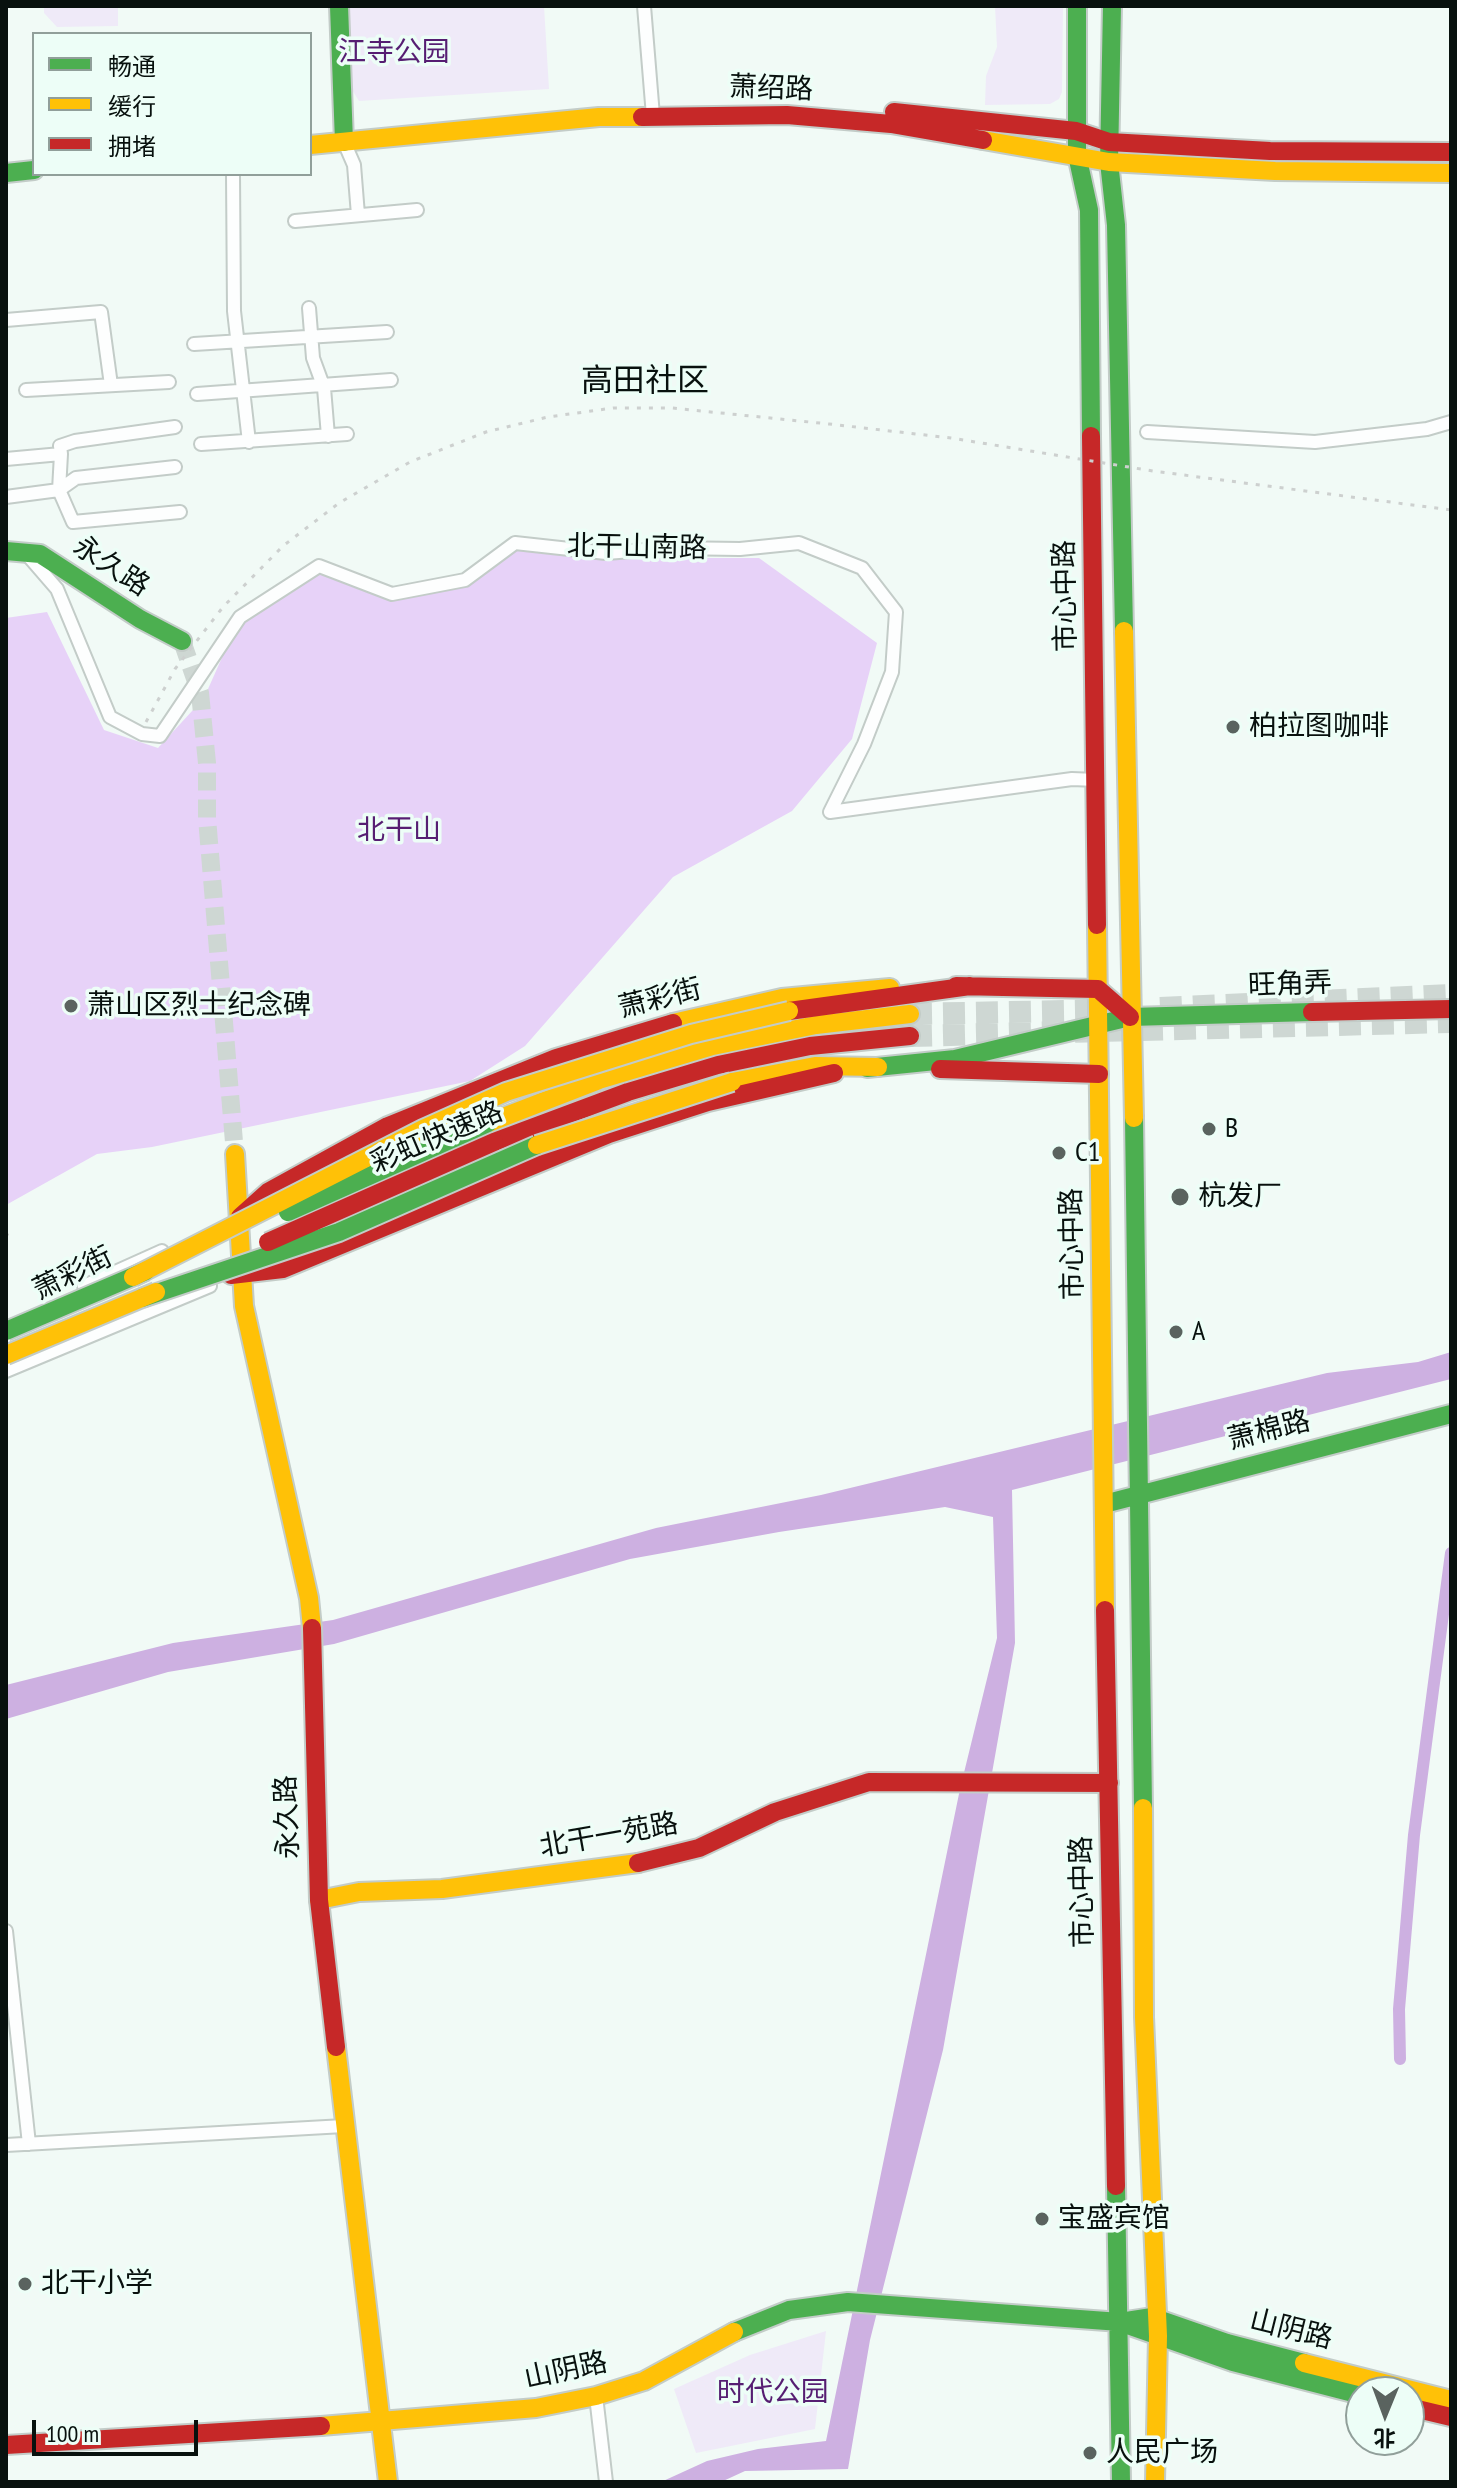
<!DOCTYPE html>
<html>
<head>
<meta charset="utf-8">
<style>
  body { margin:0 }
  #map { position:relative; width:1457px; height:2488px; overflow:hidden; background:#f1faf6; font-family:"PT Sans Narrow","Noto Sans SC",sans-serif }
  canvas { display:block }
  .frame { position:absolute; inset:0; border:8px solid #08110e; pointer-events:none }
  .legend { position:absolute; left:32px; top:32px; width:280px; height:144px; box-sizing:border-box; background:#edfef7; border:2px solid #919f9a; margin:0; padding:10px 14px; list-style:none; font-size:24px; color:#08110e }
  .legend li { display:flex; align-items:center; gap:16px; height:40px }
  .legend b { width:40px; border:2px solid #919f9a }
  .north { position:absolute; left:1345px; top:2376px; width:80px; height:80px; box-sizing:border-box; background:#edfef7; border:2px solid #919f9a; border-radius:50%; rotate:181deg; font-size:22px; font-weight:700; line-height:32px; text-align:center; color:#08110e }
  .north::after { content:''; display:block; margin:auto; width:28px; height:36px; background:#5a635f; clip-path:polygon(50% 0,100% 100%,50% 72%,0 100%) }
  .scale { position:absolute; left:32px; top:2420px; width:166px; height:36px; box-sizing:border-box; border:4px solid #08110e; border-top:0; padding-left:10px; font-size:24px; line-height:28px; white-space:nowrap; color:#08110e; -webkit-text-stroke:6px #edfef7; paint-order:stroke }
</style>
</head>
<body>
<div id="map">
<canvas width="1457" height="2488"></canvas>
<div class="frame"></div>
<ul class="legend">
<li><b style="height:10px;background:#4caf50"></b>畅通</li>
<li><b style="height:10px;background:#ffc107"></b>缓行</li>
<li><b style="height:10px;background:#c62828"></b>拥堵</li>
</ul>
<div class="north">北</div>
<div class="scale">100 m</div>
</div>
<script>
const g = document.querySelector('canvas').getContext('2d');
g.lineJoin = 'round';
function fillPath(path, color) {
  g.fillStyle = color;
  g.fill(path, 'evenodd');
}
function toPath(rows) {
  const path = new Path2D();
  for (const r of rows) {
    path.moveTo(r[0], r[1]);
    for (let i = 2; i < r.length; i += 2) path.lineTo(r[i], r[i + 1]);
  }
  return path;
}
function strokePath(path, color, width, dash) {
  g.strokeStyle = color;
  g.lineWidth = width;
  g.lineCap = dash ? 'butt' : 'round';
  g.setLineDash(dash || []);
  g.stroke(path);
}
function drawText(font, color, halo, rows, align = 'center') {
  g.font = font + ' "PT Sans Narrow","Noto Sans SC",sans-serif';
  g.lineWidth = 7;
  g.setLineDash([]);
  g.textBaseline = 'middle';
  g.strokeStyle = halo;
  g.fillStyle = color;
  for (const [text, x, y, turn = 0] of rows) {
    g.save();
    g.translate(x, y);
    g.rotate((+turn || 0) * Math.PI / 180);
    g.textAlign = isNaN(turn) ? turn : align;
    if (halo) g.strokeText(text, 0, 0);
    g.fillText(text, 0, 0);
    g.restore();
  }
}
fillPath(toPath([
  [44,6,118,6,118,26,57,27,44,13],
  [346,6,544,6,549,89,359,101,349,85],
  [995,6,1063,6,1062,92,1059,99,1050,104,985,105,986,76,997,47],
  [826,2331,815,2429,696,2453,674,2389,750,2355]
]), '#efeaf8');
fillPath(toPath([
  [515,543,645,558,759,558,877,643,852,739,792,811,673,877,525,1046,470,1081,152,1147,97,1154,6,1205,6,618,47,612,104,730,158,748,204,698,240,617,319,566,392,594,465,580]
]), '#e7d2f8');
fillPath(toPath([
  [1451,1352,1451,1379,1012,1490,1015,1643,943,2050,870,2340,848,2469,745,2471,721,2482,661,2482,707,2461,758,2449,826,2441,960,1789,997,1638,993,1517,945,1507,779,1532,630,1559,334,1644,168,1672,6,1719,6,1685,173,1643,333,1620,656,1528,821,1495,1327,1373,1418,1362]
]), '#cdb0e1');
strokePath(toPath([
  [1400,2059,1399,2009,1414,1835,1451,1553]
]), '#cdb0e1', 12);
strokePath(toPath([
  [182,641,200,693,207,763,207,818,235,1154]
]), '#ced7d3', 18, [18, 9]);
strokePath(toPath([
  [1160,1008,1451,995],
  [910,1014,1118,1010],
  [910,1036,1451,1022]
]), '#ced7d3', 22, [22, 11]);
const street = toPath([
  [644,6,653,116],
  [344,142,354,165,358,215],
  [233,174,234,311,249,442],
  [295,221,417,210],
  [309,308,313,358,324,388,328,436],
  [6,320,101,312,111,385],
  [194,344,387,332],
  [26,390,169,382],
  [197,394,391,380],
  [1147,432,1315,442,1427,429,1451,422],
  [201,444,347,434],
  [61,454,59,490,73,522,180,512],
  [6,459,61,454,60,446,75,441,175,427],
  [6,497,59,490,76,478,175,467],
  [25,552,57,589,110,717,142,734,160,736,240,617,319,566,392,594,465,580,515,543,606,553,670,548,740,549,799,543,862,568,896,612,892,672,864,744,830,812,1072,779,1096,780],
  [84,1286,162,1251],
  [6,1371,210,1286],
  [6,1931,29,2144],
  [6,2145,344,2126],
  [596,2396,606,2482]
]);
const fast = toPath([
  [339,6,344,142],
  [1077,6,1077,155,1089,210,1091,436],
  [1112,6,1109,162,1116,225,1124,631],
  [6,173,34,170],
  [6,551,40,554,140,619,182,641],
  [867,1068,955,1059,1130,1017,1312,1012],
  [1134,1118,1143,1808],
  [1104,1504,1451,1414],
  [1116,2186,1121,2482],
  [1122,2323,1233,2362,1361,2395],
  [734,2332,789,2310,848,2302,1120,2322,1152,2317,1227,2343,1304,2363]
]);
const slow = toPath([
  [983,140,1109,162,1275,171,1451,173],
  [310,145,599,117,642,117],
  [1124,631,1134,1118],
  [1097,925,1105,1610],
  [673,1023,782,998,890,988],
  [732,1082,815,1066,878,1067],
  [488,1123,599,1080,713,1046,816,1025,910,1014],
  [235,1154,244,1306,309,1598,312,1628],
  [1143,1808,1144,2017,1158,2336,1155,2482],
  [319,1900,359,1892,442,1889,638,1863],
  [336,2047,388,2482],
  [1304,2363,1451,2400],
  [321,2426,536,2408,596,2396,644,2381,734,2332]
]);
const jam = toPath([
  [894,112,1076,131,1109,142,1270,151,1451,152],
  [642,117,787,115,891,124,983,140],
  [1091,436,1097,925],
  [956,986,1098,989,1130,1017],
  [789,1011,970,986],
  [1312,1012,1451,1009],
  [940,1069,1099,1074],
  [494,1142,628,1092,718,1065,810,1046,910,1036],
  [240,1217,268,1192,388,1126,556,1058,673,1023],
  [231,1275,283,1269,609,1134,708,1102,834,1073],
  [1105,1610,1116,2186],
  [312,1628,319,1900,336,2047],
  [638,1863,699,1848,775,1812,869,1782,1109,1783],
  [1409,2407,1451,2417],
  [6,2445,321,2426]
]);
strokePath(street, '#c3ccc8', 16);
strokePath(fast, '#c3ccc8', 22);
strokePath(slow, '#c3ccc8', 22);
strokePath(jam, '#c3ccc8', 22);
strokePath(street, '#fdfefe', 12);
strokePath(fast, '#4caf50', 18);
strokePath(slow, '#ffc107', 18);
strokePath(jam, '#c62828', 18);
strokePath(toPath([
  [146,722,175,669,223,607,283,546,339,503,410,462,486,432,548,417,613,408,672,408,829,424,951,438,1153,471,1451,510],
  [6,1237,9,1231]
]), '#cdd0cf', 3, [4, 8]);
const fastBridge = toPath([
  [288,1212,488,1123],
  [142,1298,339,1232,537,1145],
  [6,1331,146,1271]
]);
const slowBridge = toPath([
  [537,1145,732,1082],
  [133,1277,423,1129,506,1092,691,1034,789,1011],
  [6,1355,156,1292]
]);
const jamBridge = toPath([
  [268,1242,494,1142]
]);
strokePath(fastBridge, '#c3ccc8', 22, []);
strokePath(slowBridge, '#c3ccc8', 22, []);
strokePath(jamBridge, '#c3ccc8', 22, []);
strokePath(fastBridge, '#4caf50', 18);
strokePath(slowBridge, '#ffc107', 18);
strokePath(jamBridge, '#c62828', 18);
for (const [x, y, r, color] of [
  [1233,727,8,"#5a635f"],
  [71,1006,8,"#5a635f"],
  [1209,1129,8,"#5a635f"],
  [1059,1153,8,"#5a635f"],
  [1180,1197,10,"#5a635f"],
  [1176,1332,8,"#5a635f"],
  [1042,2219,8,"#5a635f"],
  [25,2284,8,"#5a635f"],
  [1090,2453,8,"#5a635f"]
]) {
  const dot = new Path2D();
  dot.arc(x, y, r, 0, 2 * Math.PI);
  g.fillStyle = color;
  g.fill(dot);
  strokePath(dot, '#edfef7', 3);
}
drawText('28px', '#561e72', '#edfef7', [
  ["江寺公园",394,53],
  ["北干山",399,831],
  ["时代公园",773,2393]
]);
drawText('28px', '#08110e', '#edfef7', [
  ["萧绍路",771,89,2],
  ["北干山南路",637,548,1],
  ["永久路",111,567,33],
  ["市心中路",1066,596,-91],
  ["旺角弄",1290,985,-2],
  ["萧彩街",660,999,-14],
  ["彩虹快速路",437,1138,-23],
  ["市心中路",1073,1244,-91],
  ["萧彩街",73,1274,-26],
  ["萧棉路",1269,1431,-14],
  ["永久路",288,1817,-92],
  ["北干一苑路",609,1836,-10],
  ["市心中路",1083,1892,-91],
  ["山阴路",1291,2330,14],
  ["山阴路",566,2371,-12]
]);
drawText('28px', '#08110e', '#edfef7', [
  ["柏拉图咖啡",1249,727],
  ["萧山区烈士纪念碑",87,1006],
  ["B",1225,1129],
  ["C1",1075,1153],
  ["杭发厂",1198,1197],
  ["A",1192,1332],
  ["宝盛宾馆",1058,2219],
  ["北干小学",41,2284],
  ["人民广场",1106,2453]
], 'left');
drawText('32px', '#08110e', '#edfef7', [
  ["高田社区",645,382]
]);
</script>
</body>
</html>
